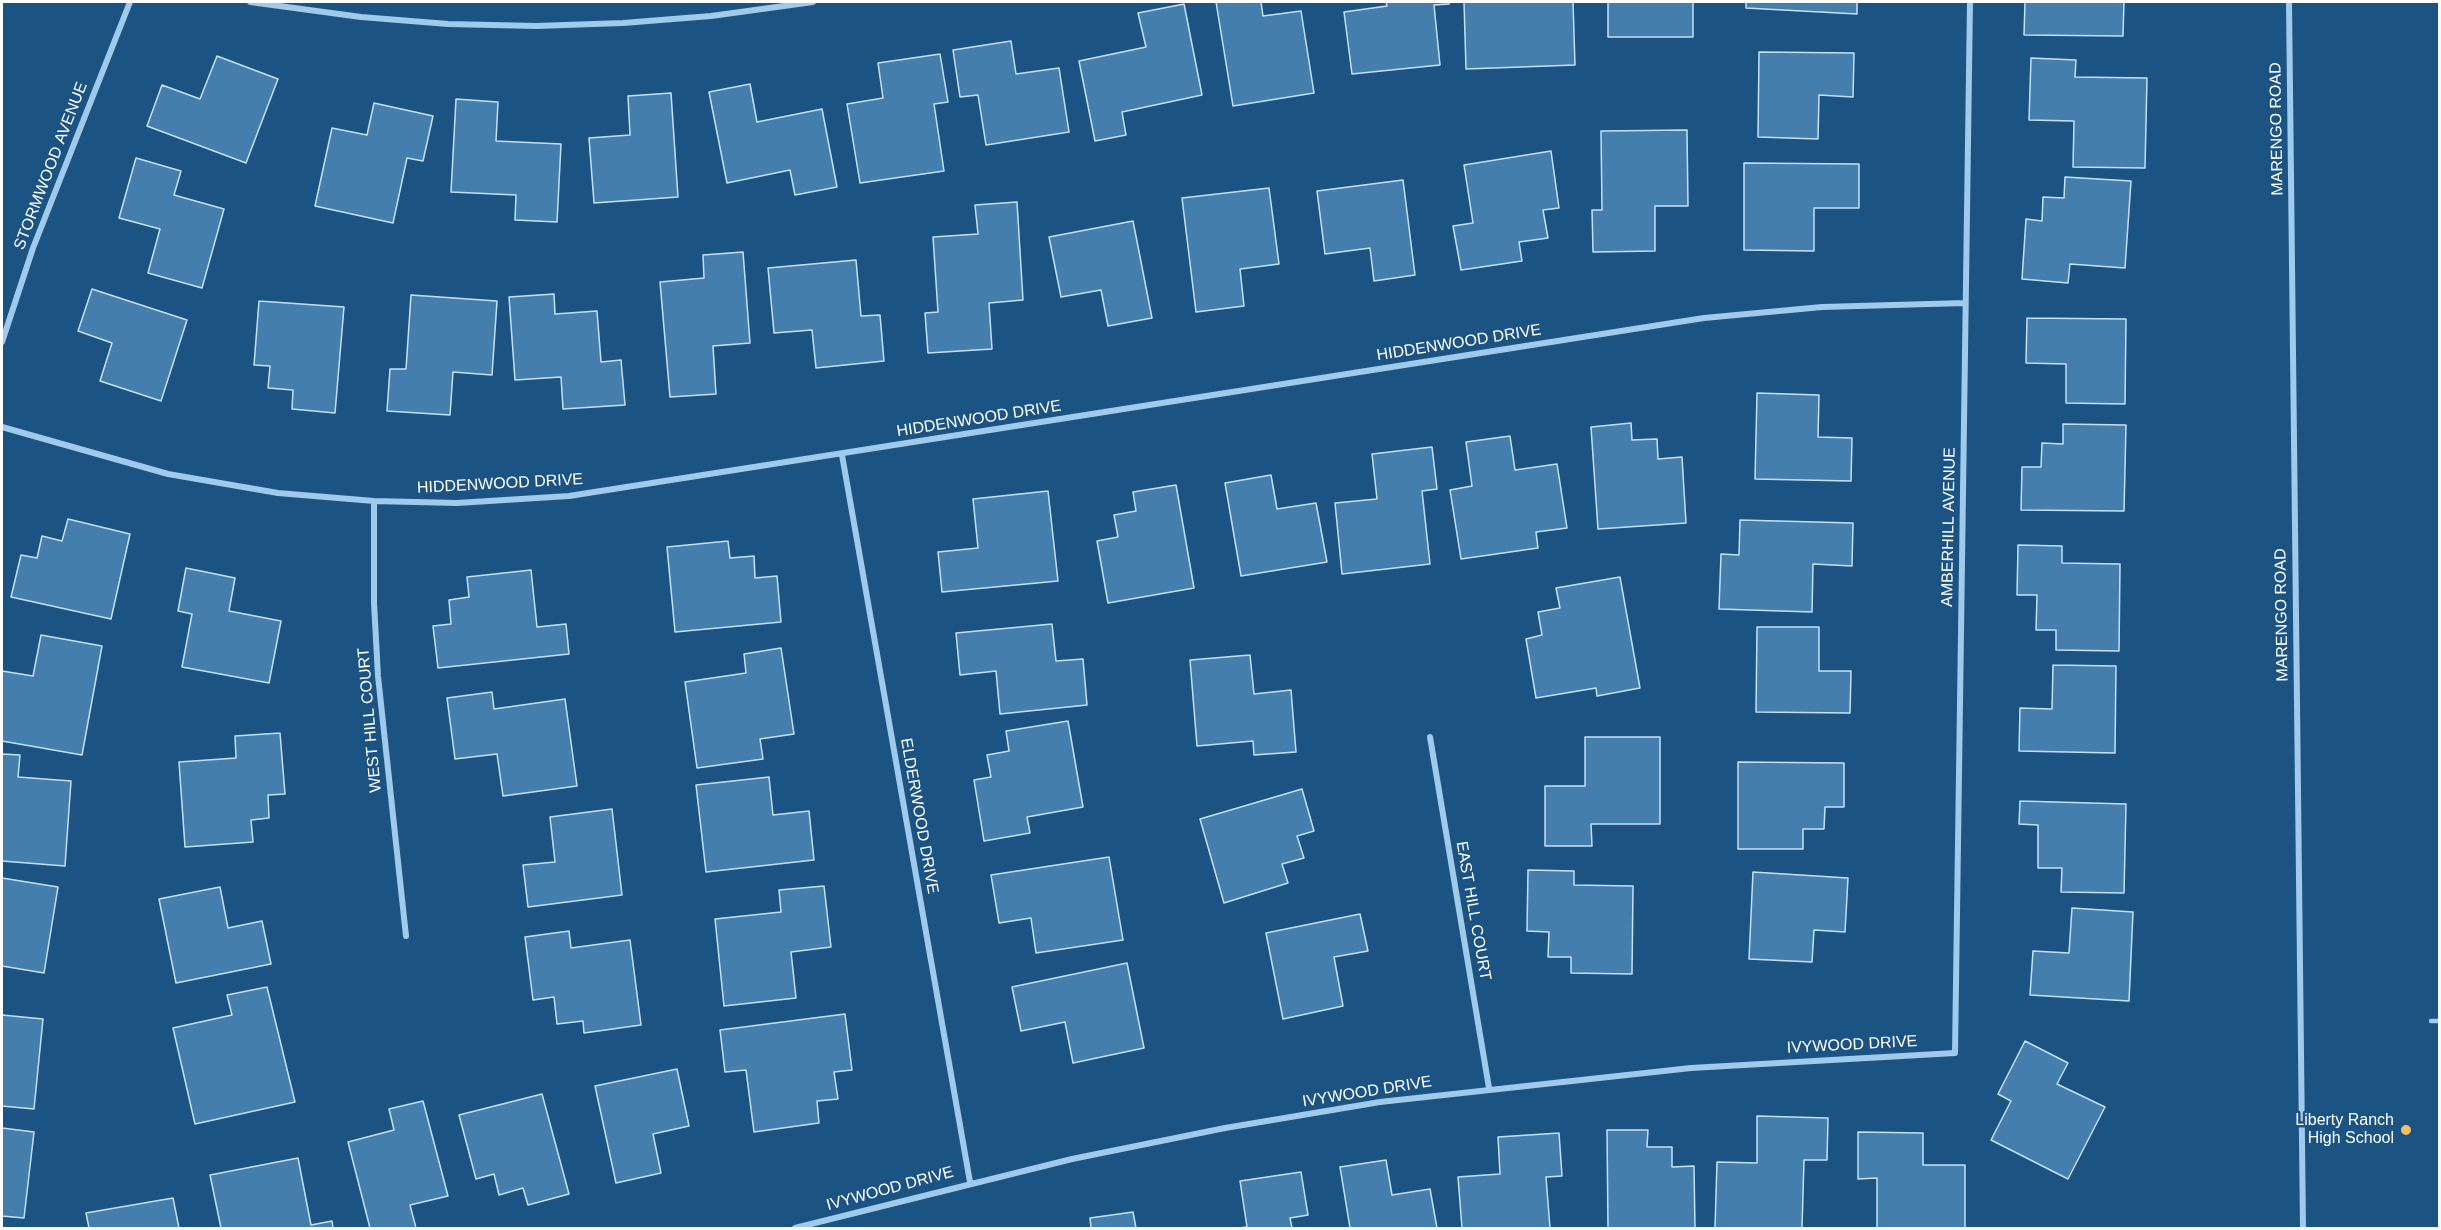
<!DOCTYPE html>
<html>
<head>
<meta charset="utf-8">
<style>
  body { margin:0 }
  #map { position:relative; width:2441px; height:1230px; overflow:hidden; background:#1b5383; font-family:Helvetica,sans-serif }
  canvas { display:block }
  .frame { position:absolute; inset:0; border:3px solid #fff; pointer-events:none }
</style>
</head>
<body>
<div id="map">
<canvas width="2441" height="1230"></canvas>
<div class="frame"></div>
</div>
<script>
const g = document.querySelector('canvas').getContext('2d');
g.lineJoin = 'round';
function fillPath(path, color) {
  g.fillStyle = color;
  g.fill(path, 'evenodd');
}
function toPath(rows) {
  const path = new Path2D();
  for (const r of rows) {
    path.moveTo(r[0], r[1]);
    for (let i = 2; i < r.length; i += 2) path.lineTo(r[i], r[i + 1]);
  }
  return path;
}
function strokePath(path, color, width, dash) {
  g.strokeStyle = color;
  g.lineWidth = width;
  g.lineCap = dash ? 'butt' : 'round';
  g.setLineDash(dash || []);
  g.stroke(path);
}
function drawText(font, color, halo, rows, align = 'center') {
  g.font = font + ' Helvetica,sans-serif';
  g.lineWidth = 5;
  g.setLineDash([]);
  g.textBaseline = 'middle';
  g.strokeStyle = halo;
  g.fillStyle = color;
  for (const [text, x, y, turn = 0] of rows) {
    g.save();
    g.translate(x, y);
    g.rotate((+turn || 0) * Math.PI / 180);
    g.textAlign = isNaN(turn) ? turn : align;
    if (halo) g.strokeText(text, 0, 0);
    g.fillText(text, 0, 0);
    g.restore();
  }
}
const building = toPath([
  [1216,2,1261,2,1263,16,1301,11,1314,93,1233,106,1216,2],
  [1386,2,1449,2,1449,4,1434,5,1440,65,1352,74,1344,12,1387,6,1386,2],
  [1464,2,1573,2,1575,65,1466,69,1464,2],
  [1608,2,1693,2,1693,37,1608,37,1608,2],
  [1746,2,1857,2,1857,14,1746,8,1746,2],
  [2025,2,2124,2,2123,36,2024,35,2025,2],
  [1184,4,1202,95,1122,112,1126,135,1095,141,1079,61,1146,47,1138,13,1184,4],
  [1011,41,1016,74,1059,68,1069,132,986,145,978,95,960,97,953,50,1011,41],
  [1759,52,1854,53,1853,97,1819,95,1818,139,1758,137,1759,52],
  [940,54,948,102,934,104,944,171,860,183,847,104,883,98,878,63,940,54],
  [217,56,278,79,246,163,147,126,162,85,200,99,217,56],
  [2031,58,2076,60,2075,77,2147,78,2145,168,2073,167,2074,121,2029,120,2031,58],
  [750,84,757,122,822,109,837,187,795,195,790,170,727,183,709,92,750,84],
  [671,93,678,197,594,203,589,138,630,135,628,96,671,93],
  [456,99,498,102,496,141,561,144,557,222,515,220,516,195,451,192,456,99],
  [374,103,433,116,423,161,407,158,393,223,315,206,332,128,367,135,374,103],
  [1687,130,1688,206,1655,206,1655,251,1593,252,1592,210,1602,210,1601,131,1687,130],
  [1551,151,1559,208,1543,210,1548,238,1519,242,1522,261,1461,270,1453,226,1473,223,1464,165,1551,151],
  [136,158,181,171,174,195,224,209,202,288,148,273,160,229,119,218,136,158],
  [1744,163,1859,164,1859,208,1814,208,1814,251,1744,250,1744,163],
  [2065,177,2131,181,2125,268,2070,264,2068,283,2022,279,2026,219,2042,221,2043,197,2064,198,2065,177],
  [1403,180,1415,275,1374,281,1370,248,1325,254,1317,191,1403,180],
  [1269,188,1279,264,1240,269,1244,306,1196,312,1182,198,1269,188],
  [1017,202,1023,300,989,303,992,349,928,353,925,313,938,312,933,237,978,234,975,205,1017,202],
  [1133,221,1152,318,1108,326,1101,290,1061,297,1049,237,1133,221],
  [743,252,750,343,713,346,716,394,670,397,660,282,704,278,703,255,743,252],
  [856,260,861,316,880,315,884,361,816,368,812,330,774,333,768,268,856,260],
  [92,289,187,320,161,401,100,381,112,343,78,331,92,289],
  [554,294,555,314,597,311,601,362,621,360,625,405,563,409,561,377,515,380,509,297,554,294],
  [411,295,497,301,492,375,453,372,450,415,387,411,390,369,406,369,411,295],
  [259,301,344,307,335,413,292,409,293,390,268,388,270,366,254,365,259,301],
  [2027,318,2126,319,2125,404,2066,403,2066,364,2026,363,2027,318],
  [1757,393,1819,395,1818,437,1852,438,1851,481,1755,479,1757,393],
  [1631,423,1632,440,1657,439,1658,459,1682,457,1686,523,1598,529,1591,427,1631,423],
  [2063,424,2126,425,2124,511,2021,510,2022,467,2041,467,2042,443,2063,444,2063,424],
  [1510,436,1515,470,1557,464,1567,528,1536,532,1538,548,1461,559,1450,490,1472,486,1466,442,1510,436],
  [1432,447,1437,489,1422,491,1430,564,1342,574,1335,503,1377,499,1372,454,1432,447],
  [1271,475,1277,509,1316,503,1327,562,1241,576,1225,483,1271,475],
  [1176,485,1194,588,1108,603,1097,541,1118,537,1114,515,1136,511,1133,492,1176,485],
  [1048,491,1058,581,942,592,938,552,978,548,973,499,1048,491],
  [68,519,130,534,111,619,11,597,21,555,37,558,42,536,62,541,68,519],
  [1740,520,1853,523,1852,566,1813,564,1812,612,1719,609,1721,554,1739,555,1740,520],
  [728,541,730,558,754,556,755,578,777,576,781,622,675,632,667,547,728,541],
  [2018,545,2062,546,2062,563,2120,564,2119,651,2056,650,2056,630,2036,630,2037,595,2017,595,2018,545],
  [186,568,235,578,229,611,281,621,269,683,182,667,192,614,178,611,186,568],
  [531,570,537,627,566,624,569,654,438,668,433,626,451,624,449,600,469,597,467,577,531,570],
  [1620,577,1640,688,1597,696,1596,688,1536,698,1526,639,1542,635,1538,612,1560,608,1556,588,1620,577],
  [1052,624,1056,661,1083,659,1087,705,1000,714,996,671,960,675,956,633,1052,624],
  [1757,627,1819,627,1819,671,1851,671,1850,713,1756,712,1757,627],
  [41,635,102,646,82,755,2,741,2,671,33,676,41,635],
  [781,648,794,734,760,739,763,759,697,768,685,682,746,673,744,654,781,648],
  [1250,655,1254,694,1291,690,1296,752,1254,755,1253,741,1197,746,1190,660,1250,655],
  [2053,665,2116,666,2115,753,2019,751,2020,708,2052,709,2053,665],
  [492,692,494,709,565,699,577,786,503,796,497,754,455,759,447,698,492,692],
  [1068,721,1083,807,1027,817,1030,833,984,841,974,780,991,777,987,755,1009,751,1006,731,1068,721],
  [280,733,285,794,268,795,269,818,251,820,253,842,185,847,179,762,236,758,235,736,280,733],
  [1585,737,1660,737,1660,824,1591,824,1592,846,1545,846,1545,786,1585,786,1585,737],
  [2,754,20,755,18,777,71,781,65,866,2,861,2,754],
  [1738,762,1844,763,1844,807,1825,807,1824,829,1803,829,1803,849,1738,849,1738,762],
  [769,777,773,815,809,811,814,860,706,872,696,785,769,777],
  [1302,789,1314,831,1297,836,1304,858,1282,864,1288,883,1224,903,1200,819,1302,789],
  [2020,801,2126,804,2124,893,2061,892,2062,868,2038,868,2038,825,2019,824,2020,801],
  [612,809,622,895,528,907,523,865,555,862,550,817,612,809],
  [1109,857,1123,940,1036,953,1031,918,999,923,991,875,1109,857],
  [1528,870,1574,871,1574,885,1633,886,1632,974,1571,973,1571,957,1548,957,1549,932,1527,931,1528,870],
  [1753,872,1848,878,1845,932,1814,930,1812,962,1749,959,1753,872],
  [2,878,58,887,44,973,2,966,2,878],
  [824,886,831,947,791,952,796,998,724,1006,715,919,781,912,779,890,824,886],
  [220,887,228,928,262,921,271,964,176,983,159,899,220,887],
  [2072,908,2133,912,2129,1001,2030,995,2033,951,2069,953,2072,908],
  [1360,914,1368,951,1334,957,1343,1006,1283,1019,1266,933,1360,914],
  [569,931,571,948,630,940,641,1025,584,1033,583,1021,557,1024,554,997,533,1000,525,937,569,931],
  [1127,963,1144,1048,1073,1063,1065,1022,1021,1031,1012,987,1127,963],
  [267,987,295,1102,195,1124,173,1028,232,1015,227,995,267,987],
  [845,1014,852,1070,834,1072,838,1099,817,1101,819,1123,754,1132,746,1070,725,1072,720,1030,845,1014],
  [2,1015,43,1019,34,1109,2,1106,2,1015],
  [2025,1041,2068,1063,2057,1084,2105,1107,2068,1179,1991,1140,2011,1101,1998,1094,2025,1041],
  [677,1069,689,1126,653,1134,661,1173,616,1183,595,1086,677,1069],
  [542,1094,569,1194,528,1205,523,1188,499,1195,494,1174,476,1179,459,1115,542,1094],
  [423,1101,448,1196,410,1205,416,1228,370,1228,348,1142,394,1130,389,1109,423,1101],
  [1757,1116,1828,1118,1827,1160,1804,1160,1802,1228,1715,1228,1717,1162,1757,1163,1757,1116],
  [2,1128,34,1132,24,1218,2,1216,2,1128],
  [1607,1130,1648,1130,1647,1147,1672,1147,1672,1167,1694,1166,1695,1228,1608,1228,1607,1130],
  [1858,1132,1923,1133,1923,1165,1965,1165,1965,1228,1877,1228,1877,1178,1858,1179,1858,1132],
  [1559,1133,1562,1176,1546,1177,1550,1228,1462,1228,1458,1177,1500,1174,1498,1137,1559,1133],
  [298,1158,311,1225,332,1221,333,1228,221,1228,210,1175,298,1158],
  [1386,1160,1392,1195,1430,1189,1437,1228,1350,1228,1340,1167,1386,1160],
  [1301,1172,1308,1215,1290,1218,1292,1228,1238,1228,1247,1227,1240,1181,1301,1172],
  [173,1198,179,1228,89,1228,86,1213,173,1198],
  [1133,1212,1136,1228,1091,1228,1090,1218,1133,1212]
]);
fillPath(building, '#447eac');
strokePath(building, '#c5e1f8', 1.5);
strokePath(toPath([
  [2431,1021,2440,1021]
]), '#a0caeb', 4.5);
strokePath(toPath([
  [250,2,361,17,448,24,536,26,623,23,711,16,813,2],
  [2289,2,2303,1228],
  [2,342,33,248,130,2],
  [2,427,168,474,278,493,374,501,457,503,569,496,1704,318,1822,307,1965,303],
  [842,455,970,1182],
  [374,501,374,603,378,676,406,936],
  [1430,737,1489,1088],
  [795,1228,1072,1159,1225,1128,1380,1102,1691,1068,1955,1053,1970,2]
]), '#a0caeb', 6);
for (const [x, y, r, color] of [
  [2406,1130,6,"#fcbd5d"]
]) {
  const dot = new Path2D();
  dot.arc(x, y, r, 0, 2 * Math.PI);
  g.fillStyle = color;
  g.fill(dot);
  strokePath(dot, '#1b5383', 2);
}
drawText('16px', '#fff', '#1b5383', [
  ["MARENGO ROAD",2277,129,-91],
  ["STORMWOOD AVENUE",51,166,-69],
  ["HIDDENWOOD DRIVE",1459,343,-9],
  ["HIDDENWOOD DRIVE",979,419,-9],
  ["HIDDENWOOD DRIVE",500,484,-3],
  ["AMBERHILL AVENUE",1949,527,-89],
  ["MARENGO ROAD",2282,615,-91],
  ["WEST HILL COURT",370,720,-95],
  ["ELDERWOOD DRIVE",919,816,80],
  ["EAST HILL COURT",1473,911,80],
  ["IVYWOOD DRIVE",1852,1045,-3],
  ["IVYWOOD DRIVE",1367,1092,-9],
  ["IVYWOOD DRIVE",890,1189,-15]
]);
drawText('16px', '#fff', '#1b5383', [
  ["Liberty Ranch",2394,1121],
  ["High School",2394,1139]
], 'right');
</script>
</body>
</html>
